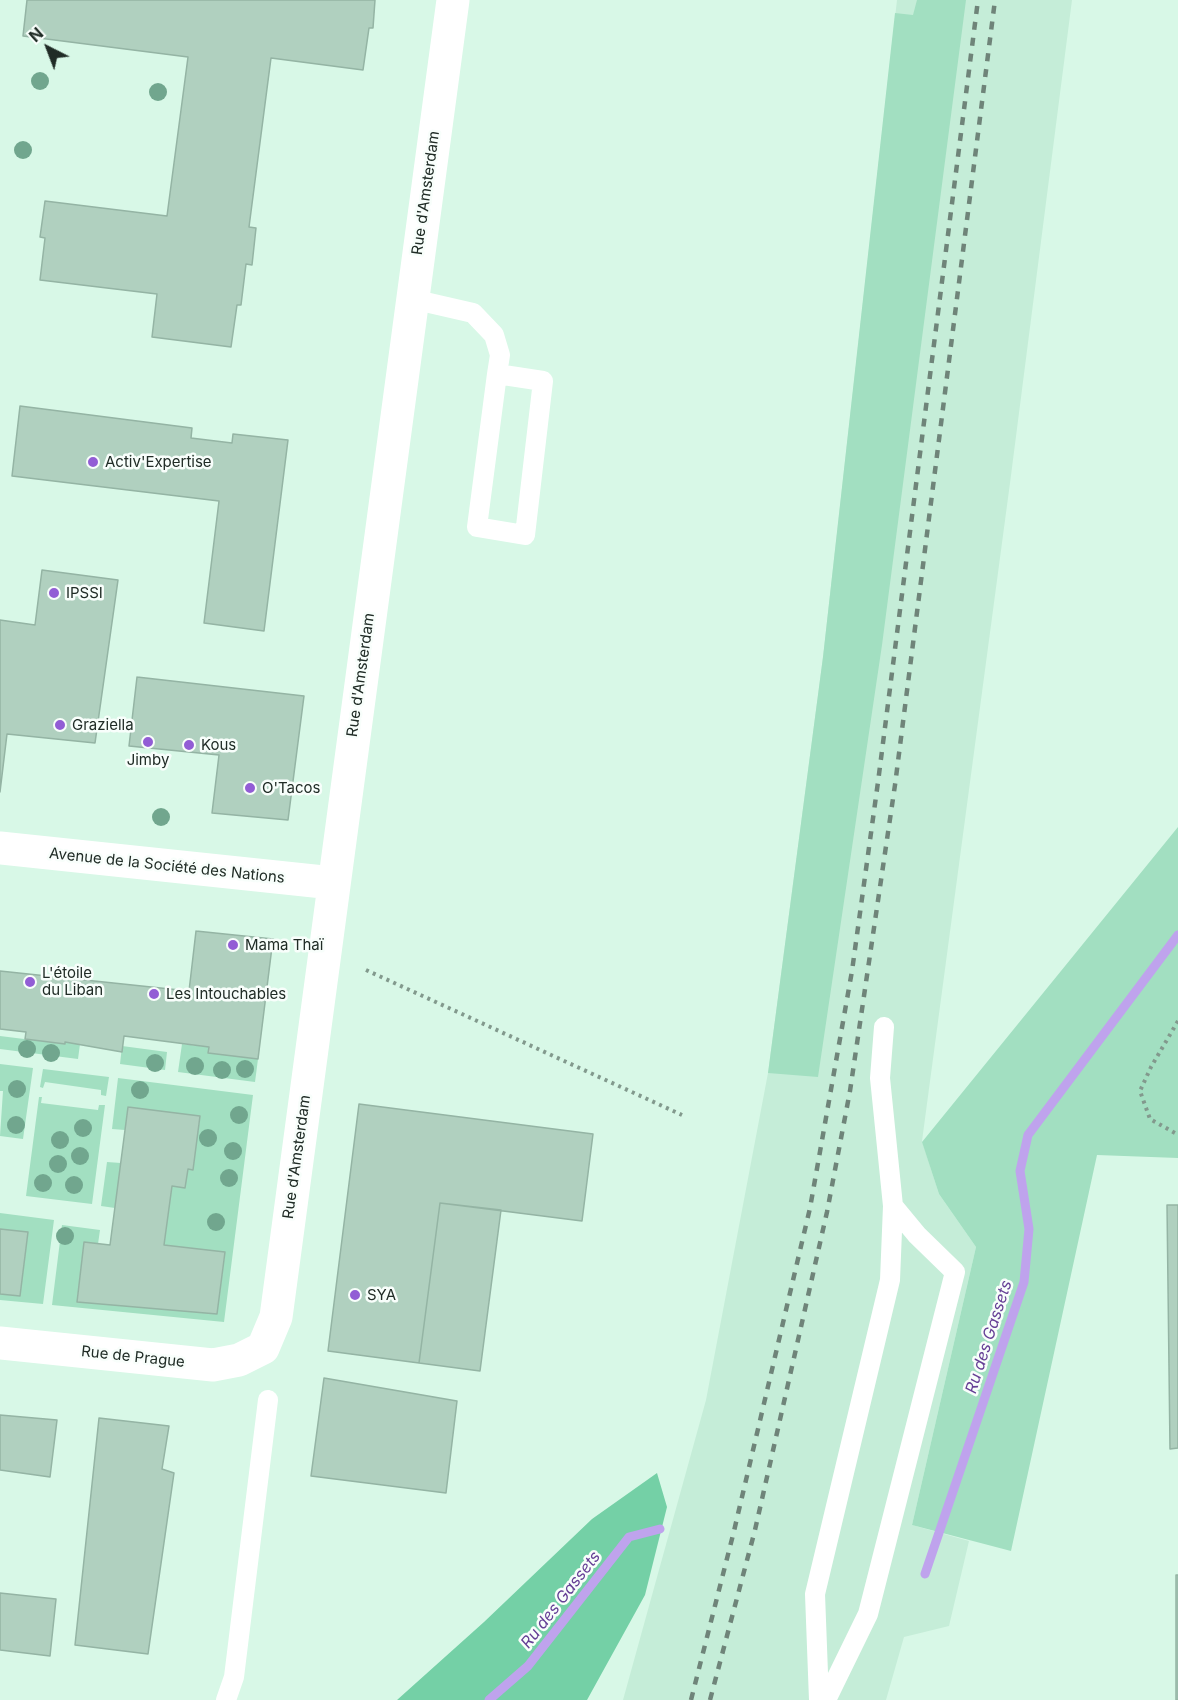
<!DOCTYPE html>
<html>
<head>
<meta charset="utf-8">
<style>
  body { margin:0 }
  #map { position:relative; width:1178px; height:1700px; overflow:hidden; background:#d8f8e7; font-family:Inter,sans-serif }
  canvas { display:block }
  .north { position:absolute; left:18px; top:18px; width:60px; height:60px; -webkit-text-stroke:4px #f8fefb; paint-order:stroke; rotate:318deg; font-size:16px; font-weight:700; line-height:24px; text-align:center; color:#202c26 }
  .north::after { content:''; display:block; margin:auto; width:21px; height:27px; background:#202c26; clip-path:polygon(50% 0,100% 100%,50% 72%,0 100%) }
</style>
</head>
<body>
<div id="map">
<canvas width="1178" height="1700"></canvas>
<div class="north">N</div>
</div>
<script>
const g = document.querySelector('canvas').getContext('2d');
g.lineJoin = 'round';
function fillPath(path, color) {
  g.fillStyle = color;
  g.fill(path, 'evenodd');
}
function toPath(rows) {
  const path = new Path2D();
  for (const r of rows) {
    path.moveTo(r[0], r[1]);
    for (let i = 2; i < r.length; i += 2) path.lineTo(r[i], r[i + 1]);
  }
  return path;
}
function strokePath(path, color, width, dash) {
  g.strokeStyle = color;
  g.lineWidth = width;
  g.lineCap = dash ? 'butt' : 'round';
  g.setLineDash(dash || []);
  g.stroke(path);
}
function drawText(font, color, halo, rows, align = 'center') {
  g.font = font + ' Inter,sans-serif';
  g.lineWidth = 5;
  g.setLineDash([]);
  g.textBaseline = 'middle';
  g.strokeStyle = halo;
  g.fillStyle = color;
  for (const [text, x, y, turn = 0] of rows) {
    g.save();
    g.translate(x, y);
    g.rotate((+turn || 0) * Math.PI / 180);
    g.textAlign = isNaN(turn) ? turn : align;
    if (halo) g.strokeText(text, 0, 0);
    g.fillText(text, 0, 0);
    g.restore();
  }
}
fillPath(toPath([
  [897,0,1072,0,1010,483,922,1141,939,1194,976,1247,912,1525,969,1541,949,1626,904,1637,886,1700,623,1700,706,1400,768,1073,823,657]
]), '#c5edd8');
fillPath(toPath([
  [917,0,966,0,882,645,818,1077,768,1073,823,657,895,13,913,15],
  [1178,827,1178,1158,1097,1155,1011,1551,912,1525,976,1247,939,1194,922,1142],
  [0,1036,64,1044,65,1042,80,1044,78,1059,0,1049],
  [182,1044,209,1047,209,1053,258,1059,255,1082,178,1072],
  [122,1046,167,1052,165,1070,120,1064],
  [0,1064,33,1068,23,1139,0,1136,3,1091,0,1091],
  [43,1069,109,1077,106,1096,101,1095,101,1090,45,1082,43,1088,40,1087],
  [118,1078,253,1095,224,1322,52,1305,62,1225,100,1230,98,1244,84,1242,77,1301,217,1314,225,1253,164,1245,172,1186,185,1188,188,1169,193,1170,200,1117,128,1107,125,1130,112,1129],
  [39,1097,42,1097,41,1103,98,1110,99,1105,105,1105,92,1204,26,1196],
  [107,1162,121,1163,115,1208,101,1206],
  [0,1213,54,1220,43,1304,0,1300,0,1294,20,1296,28,1233,0,1229]
]), '#a2dfc1');
fillPath(toPath([
  [657,1473,667,1507,645,1595,587,1700,397,1700,484,1622,592,1519]
]), '#74d0a6');
strokePath(toPath([
  [925,1574,1024,1282,1029,1229,1020,1171,1028,1135,1178,935],
  [489,1700,528,1666,629,1537,660,1529]
]), '#bfa3ed', 9);
const building = toPath([
  [27,0,375,0,373,28,369,28,363,70,271,58,249,227,256,228,252,265,246,264,241,305,237,305,231,347,152,337,157,294,40,280,45,238,40,237,45,201,167,216,188,57,23,36,27,0],
  [20,406,192,428,191,438,232,443,233,434,288,440,264,631,204,623,219,501,12,476,20,406],
  [42,570,118,580,95,743,7,734,0,792,0,620,35,625,42,570],
  [137,677,304,696,288,820,212,813,219,755,129,746,137,677],
  [196,931,273,939,258,1059,208,1053,209,1047,124,1036,122,1052,65,1042,65,1044,25,1039,26,1032,0,1029,0,971,189,991,196,931],
  [359,1104,593,1134,582,1221,440,1203,419,1363,328,1351,359,1104],
  [128,1107,200,1116,193,1170,188,1169,185,1188,172,1186,164,1245,225,1252,217,1314,77,1302,84,1242,110,1245,128,1107],
  [440,1203,501,1210,480,1371,419,1363,440,1203],
  [1167,1205,1178,1205,1178,1448,1170,1449,1167,1205],
  [0,1229,28,1232,20,1296,0,1294,0,1229],
  [324,1378,457,1401,446,1493,311,1476,324,1378],
  [0,1415,57,1420,50,1477,0,1470,0,1415],
  [99,1418,169,1426,162,1469,174,1473,148,1654,75,1645,99,1418],
  [1176,1575,1178,1575,1178,1700,1176,1700,1176,1575],
  [0,1593,56,1599,50,1656,0,1650,0,1593]
]);
fillPath(building, '#b0d0bf');
strokePath(building, '#94b4a4', 1.5);
strokePath(toPath([
  [366,970,682,1115],
  [1178,1021,1151,1067,1140,1091,1150,1119,1175,1133,1178,1133]
]), '#82998d', 4, [3, 4.5]);
strokePath(toPath([
  [412,299,473,313,494,335,500,355,497,374,477,527,525,535,543,381,497,374],
  [226,1700,234,1677,268,1400],
  [819,1700,815,1594,890,1280,893,1206],
  [826,1700,868,1614,955,1272,917,1235,893,1206,880,1078,884,1027]
]), '#fff', 20);
strokePath(toPath([
  [0,848,333,883],
  [0,1343,213,1365,239,1360,263,1348,276,1317,453,0]
]), '#fff', 33);
strokePath(toPath([
  [691,1700,734,1531,810,1208,852,971,878,782,978,0],
  [710,1700,755,1530,827,1212,850,1091,895,785,995,0]
]), '#6f8479', 4.5, [8, 8]);
g.fillStyle = '#71a68e';
for (const [x, y] of [
  [40,81],
  [158,92],
  [23,150],
  [161,817],
  [27,1049],
  [51,1053],
  [155,1063],
  [195,1066],
  [245,1069],
  [222,1070],
  [17,1089],
  [140,1090],
  [239,1115],
  [16,1125],
  [83,1128],
  [208,1138],
  [60,1140],
  [233,1151],
  [80,1156],
  [58,1164],
  [229,1178],
  [43,1183],
  [74,1185],
  [216,1222],
  [65,1236]
]) {
  g.beginPath();
  g.arc(x, y, 9, 0, 2 * Math.PI);
  g.fill();
}
for (const [x, y, r, color] of [
  [93,462,6,"#925dd5"],
  [54,593,6,"#925dd5"],
  [60,725,6,"#925dd5"],
  [148,742,6,"#925dd5"],
  [189,745,6,"#925dd5"],
  [250,788,6,"#925dd5"],
  [233,945,6,"#925dd5"],
  [30,982,6,"#925dd5"],
  [154,994,6,"#925dd5"],
  [355,1295,6,"#925dd5"]
]) {
  const dot = new Path2D();
  dot.arc(x, y, r, 0, 2 * Math.PI);
  g.fillStyle = color;
  g.fill(dot);
  strokePath(dot, '#f8fefb', 2);
}
drawText('15px', '#202c26', '#f8fefb', [
  ["Rue d'Amsterdam",426,193,-82],
  ["Rue d'Amsterdam",361,675,-82],
  ["Avenue de la Société des Nations",167,866,6],
  ["Rue d'Amsterdam",297,1157,-82],
  ["Rue de Prague",133,1357,6]
]);
drawText('15px', '#202c26', '#f8fefb', [
  ["Activ'Expertise",105,462],
  ["IPSSI",66,593],
  ["Graziella",72,725],
  ["Kous",201,745],
  ["Jimby",148,760,"center"],
  ["O'Tacos",262,788],
  ["Mama Thaï",245,945],
  ["L'étoile",42,973],
  ["du Liban",42,990],
  ["Les Intouchables",166,994],
  ["SYA",367,1295]
], 'left');
drawText('italic 16px', '#664096', '#f8fefb', [
  ["Ru des Gassets",989,1337,-72],
  ["Ru des Gassets",561,1600,-52]
]);
</script>
</body>
</html>
